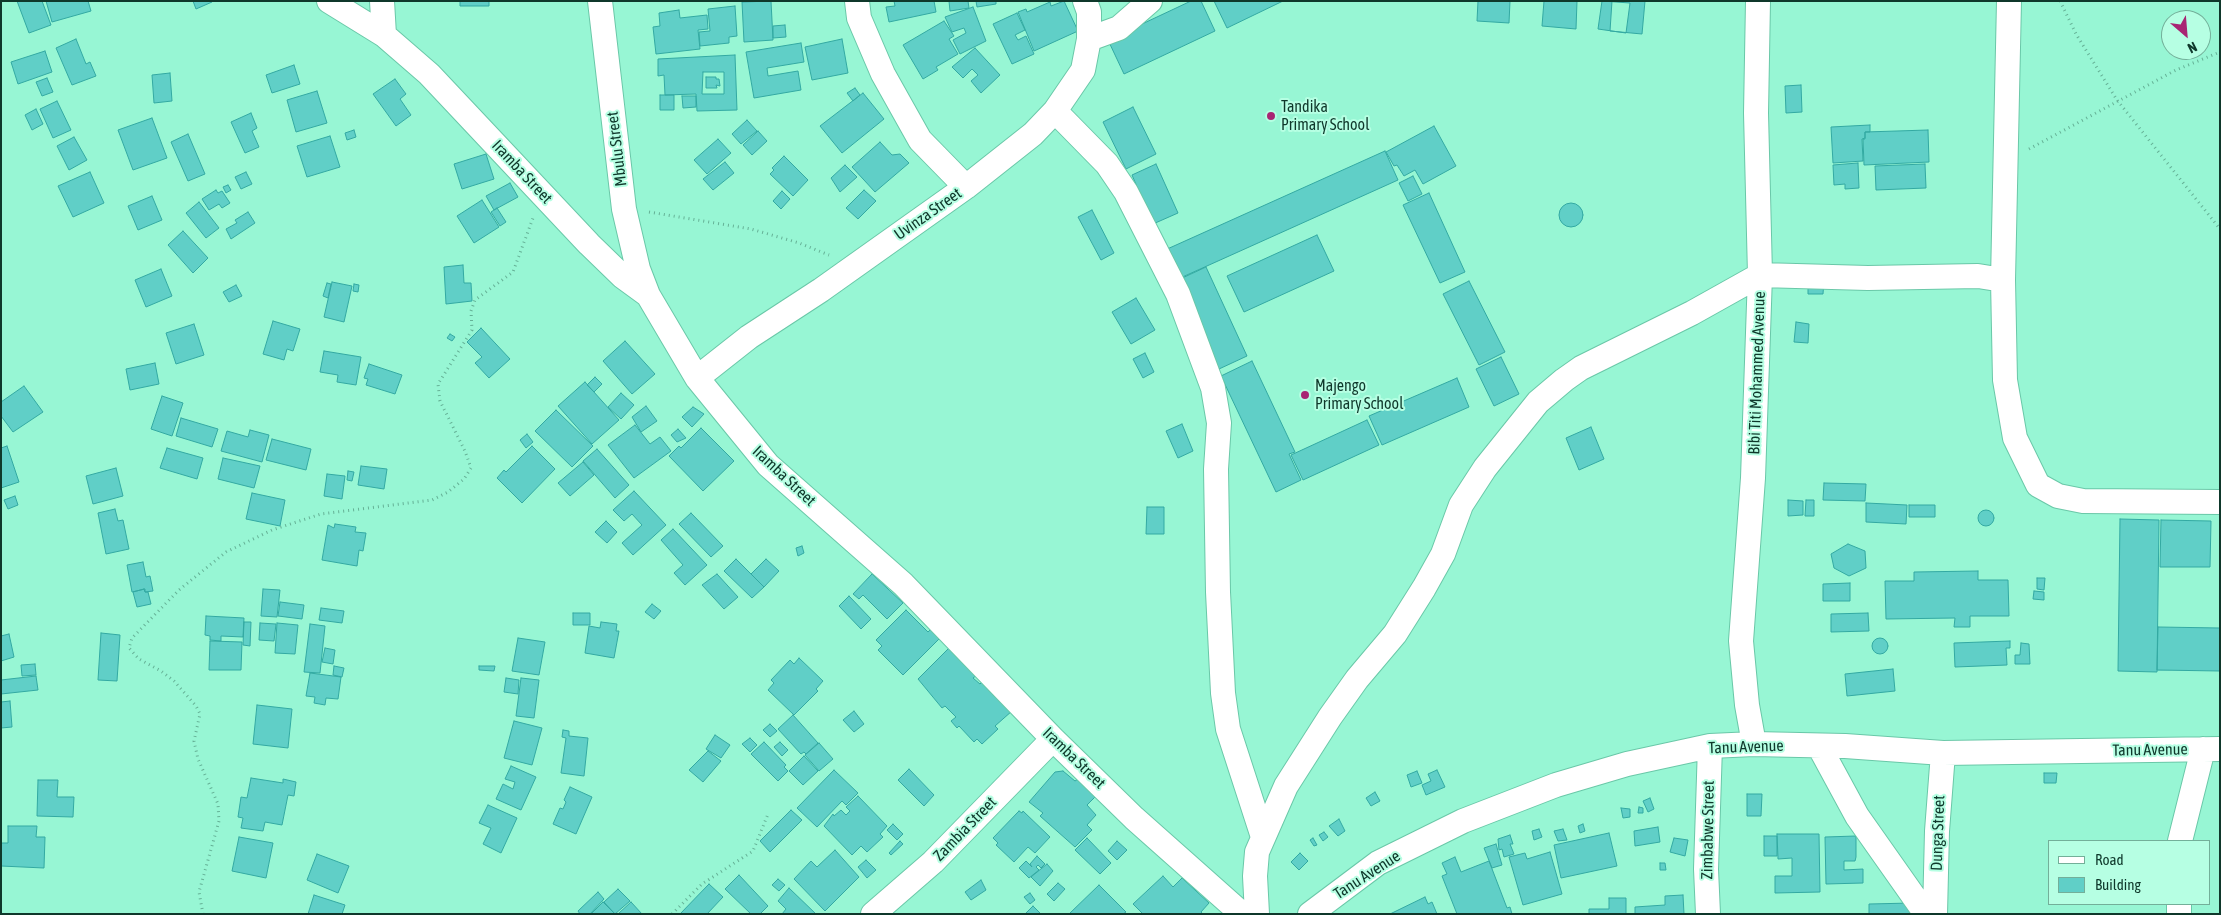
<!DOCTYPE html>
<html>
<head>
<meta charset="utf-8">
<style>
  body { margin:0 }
  #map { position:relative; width:2221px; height:915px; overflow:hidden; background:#97f6d4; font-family:"Asap Condensed",sans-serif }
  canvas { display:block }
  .frame { position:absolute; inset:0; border:2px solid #0f382b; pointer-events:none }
  .legend { position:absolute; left:2048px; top:840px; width:162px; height:65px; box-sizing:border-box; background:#b6ffe3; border:1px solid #73af99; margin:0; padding:6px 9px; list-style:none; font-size:15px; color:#0f382b }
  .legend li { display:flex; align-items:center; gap:10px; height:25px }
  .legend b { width:25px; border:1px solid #73af99 }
  .north { position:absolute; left:2161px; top:10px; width:50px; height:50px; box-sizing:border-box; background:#b6ffe3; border:1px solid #73af99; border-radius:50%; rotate:153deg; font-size:14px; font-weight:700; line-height:20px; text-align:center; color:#0f382b }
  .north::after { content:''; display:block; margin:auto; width:18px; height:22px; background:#a82673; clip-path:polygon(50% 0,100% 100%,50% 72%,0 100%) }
</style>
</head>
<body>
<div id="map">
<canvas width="2221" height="915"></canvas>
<div class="frame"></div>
<ul class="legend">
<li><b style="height:6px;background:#fff"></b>Road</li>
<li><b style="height:14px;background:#60cfc7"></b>Building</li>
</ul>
<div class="north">N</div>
</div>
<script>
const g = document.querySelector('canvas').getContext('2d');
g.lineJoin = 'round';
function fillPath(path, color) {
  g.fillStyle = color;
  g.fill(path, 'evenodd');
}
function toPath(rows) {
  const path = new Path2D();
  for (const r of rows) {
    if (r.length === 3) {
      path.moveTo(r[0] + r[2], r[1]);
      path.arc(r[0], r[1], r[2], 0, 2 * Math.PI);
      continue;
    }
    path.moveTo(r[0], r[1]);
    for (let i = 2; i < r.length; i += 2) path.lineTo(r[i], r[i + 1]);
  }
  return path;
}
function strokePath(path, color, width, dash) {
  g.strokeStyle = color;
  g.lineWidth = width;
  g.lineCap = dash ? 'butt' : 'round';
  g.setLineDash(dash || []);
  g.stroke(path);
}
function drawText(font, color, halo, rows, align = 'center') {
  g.font = font + ' "Asap Condensed",sans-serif';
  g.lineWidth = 4;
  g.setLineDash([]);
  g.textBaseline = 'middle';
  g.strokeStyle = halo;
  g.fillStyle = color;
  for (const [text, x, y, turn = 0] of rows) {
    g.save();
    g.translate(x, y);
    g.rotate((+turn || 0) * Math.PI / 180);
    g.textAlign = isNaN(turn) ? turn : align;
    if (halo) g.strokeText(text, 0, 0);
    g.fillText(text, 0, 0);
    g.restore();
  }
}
const building = toPath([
  [17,1,42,1,51,25,29,33,17,1],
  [46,1,88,1,91,11,52,22,46,1],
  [193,1,212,1,212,2,196,9,193,1],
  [460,1,489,1,489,6,460,6,460,1],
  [771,1,773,40,744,42,742,2,771,1],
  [894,1,934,1,936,12,889,22,886,7,895,6,894,1],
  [949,1,968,1,969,8,950,11,949,1],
  [976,1,996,1,996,4,977,7,976,1],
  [1064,1,1078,31,1034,51,1018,12,1026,9,1027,12,1050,2,1051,6,1064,1],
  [1191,1,1201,1,1215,31,1124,74,1108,40,1191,1],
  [1214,1,1283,1,1227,28,1214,1],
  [1478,1,1510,1,1509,23,1477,21,1478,1],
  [1544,1,1577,1,1576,29,1542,26,1544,1],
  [1602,1,1630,3,1626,33,1598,29,1602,1],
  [1612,1,1645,1,1642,34,1610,31,1612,1],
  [735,6,737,36,729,37,729,43,700,46,699,32,710,31,708,9,735,6],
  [973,7,986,41,960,54,953,40,966,33,964,28,952,32,945,17,973,7],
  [679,10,680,18,707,15,708,29,698,30,700,49,656,54,653,27,660,26,659,13,679,10],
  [1017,13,1025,30,1015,35,1018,40,1026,36,1034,54,1012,64,993,24,1017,13],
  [944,21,954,36,949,39,958,54,936,67,938,70,923,79,903,45,944,21],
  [785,25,786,37,773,38,773,26,785,25],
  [76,39,86,64,90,62,96,76,72,85,56,48,76,39],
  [842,39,848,73,812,80,805,47,842,39],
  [801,43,804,62,767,68,768,76,798,71,801,90,754,98,746,52,801,43],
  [975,48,1000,75,981,93,971,81,978,75,972,69,963,78,952,67,975,48],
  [45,51,52,72,18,84,11,62,45,51],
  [735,55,737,110,697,111,696,94,665,95,664,75,658,76,658,59,735,55],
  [703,72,724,72,724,94,702,94,703,72],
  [294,65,300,84,272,93,266,75,294,65],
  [170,73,172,101,154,103,152,75,170,73],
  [706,77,716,77,716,79,719,79,720,86,716,85,717,88,706,88,706,77],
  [47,78,53,92,42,96,36,82,47,78],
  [395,79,406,94,400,99,411,115,396,126,373,94,395,79],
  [1801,85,1802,112,1786,113,1785,86,1801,85],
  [855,88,860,95,853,101,847,93,855,88],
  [317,91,327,123,296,132,287,100,317,91],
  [863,93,884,119,842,153,820,126,863,93],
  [660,95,674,95,674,110,660,110,660,95],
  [682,96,696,96,696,107,683,108,682,96],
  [57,101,71,130,53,138,40,109,57,101],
  [1133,107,1156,154,1126,169,1103,122,1133,107],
  [36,109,43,124,32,130,25,115,36,109],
  [251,113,257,128,252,131,259,147,245,153,231,122,251,113],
  [152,118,167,158,133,170,118,130,152,118],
  [747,120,757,131,741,144,732,134,747,120],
  [1870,125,1870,132,1865,132,1865,138,1862,139,1863,161,1833,163,1831,127,1870,125],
  [1434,126,1456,166,1423,184,1415,170,1404,176,1397,165,1394,166,1386,152,1434,126],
  [354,130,356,137,347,140,345,133,354,130],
  [1928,130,1929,162,1864,165,1863,139,1865,139,1865,132,1928,130],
  [758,131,767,141,752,155,743,145,758,131],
  [188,134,205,174,188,181,171,142,188,134],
  [330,136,340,167,307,177,297,146,330,136],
  [74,137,87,160,69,170,57,146,74,137],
  [718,139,731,153,707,174,694,160,718,139],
  [880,142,892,155,900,154,909,163,875,192,852,167,880,142],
  [1385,151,1398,180,1178,279,1165,250,1385,151],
  [486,154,494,179,462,189,454,164,486,154],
  [784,156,808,180,793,196,770,174,774,170,772,168,784,156],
  [725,162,734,173,713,190,703,179,725,162],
  [1858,163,1859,188,1845,189,1845,184,1834,185,1833,165,1858,163],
  [1156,164,1178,213,1153,224,1132,175,1156,164],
  [1925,164,1926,188,1876,190,1875,166,1925,164],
  [845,165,857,177,840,192,831,178,845,165],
  [90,172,104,203,73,217,58,186,90,172],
  [246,172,252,184,241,189,235,177,246,172],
  [1413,176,1422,194,1408,201,1399,183,1413,176],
  [510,183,518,197,494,210,486,196,510,183],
  [228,185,231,190,226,193,223,187,228,185],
  [216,190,218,193,222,191,230,203,222,208,219,204,209,210,202,199,216,190],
  [864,190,876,201,858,219,846,208,864,190],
  [782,191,790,199,781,209,773,201,782,191],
  [1429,193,1465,272,1440,283,1403,205,1429,193],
  [152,196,162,220,138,230,128,206,152,196],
  [482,200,499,227,474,243,457,216,482,200],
  [199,202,219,228,206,238,186,213,199,202],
  [1571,215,12],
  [497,208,506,222,500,226,491,212,497,208],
  [1092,210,1114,253,1101,260,1078,217,1092,210],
  [248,212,255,223,231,239,226,229,237,223,235,220,248,212],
  [183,231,208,258,193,273,168,245,183,231],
  [1317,235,1334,271,1244,312,1227,276,1317,235],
  [463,265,464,283,471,283,472,301,446,304,444,267,463,265],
  [1206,267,1247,356,1219,369,1178,280,1206,267],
  [161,269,172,296,146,307,135,280,161,269],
  [1808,280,1824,280,1823,294,1808,294,1808,280],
  [1469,281,1505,352,1479,365,1443,294,1469,281],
  [332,282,352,286,344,322,324,317,332,282],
  [327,283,331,284,328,298,323,296,327,283],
  [354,284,359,285,358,292,353,291,354,284],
  [236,285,242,296,229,302,223,292,236,285],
  [1136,298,1155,330,1131,344,1112,312,1136,298],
  [273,321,300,329,293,351,287,349,284,360,263,354,273,321],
  [1796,322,1809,324,1808,343,1794,342,1796,322],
  [194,324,204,355,176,364,166,333,194,324],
  [481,328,510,359,489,378,475,363,482,357,467,342,481,328],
  [450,334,455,337,452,341,447,338,450,334],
  [625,341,655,374,632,394,603,361,625,341],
  [324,351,361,357,356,385,337,382,338,375,320,372,324,351],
  [1145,353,1154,372,1143,378,1133,359,1145,353],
  [1501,357,1519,394,1494,406,1476,369,1501,357],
  [1252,361,1295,452,1289,454,1301,480,1276,492,1221,376,1252,361],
  [155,363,159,384,130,390,126,369,155,363],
  [369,364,402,375,395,394,366,385,368,379,364,378,369,364],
  [595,377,602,384,594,392,587,385,595,377],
  [1457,378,1469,407,1382,445,1369,416,1457,378],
  [585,382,619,420,592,444,558,406,585,382],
  [24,386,43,412,13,432,1,416,1,402,24,386],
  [621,393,634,405,621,419,608,407,621,393],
  [162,396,183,403,172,436,151,429,162,396],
  [646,406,657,421,641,432,632,417,646,406],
  [693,407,704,414,692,427,682,417,693,407],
  [556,410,593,446,572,467,535,431,556,410],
  [181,418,218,429,212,447,176,436,181,418],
  [1367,420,1379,445,1303,480,1291,455,1367,420],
  [1182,424,1193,451,1178,458,1166,431,1182,424],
  [635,425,650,444,660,437,671,451,634,478,608,445,635,425],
  [1591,427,1604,459,1579,470,1566,438,1591,427],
  [701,428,734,461,703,491,669,456,679,446,681,448,701,428],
  [678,429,686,438,677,442,671,435,678,429],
  [250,430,269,435,262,462,221,451,227,431,248,437,250,430],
  [527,434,533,442,526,448,520,440,527,434],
  [272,439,311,449,306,470,266,460,272,439],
  [7,446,19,482,1,488,1,448,7,446],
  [532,446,555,469,522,503,497,478,504,470,506,472,532,446],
  [167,448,203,458,197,479,160,468,167,448],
  [597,449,629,485,615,498,583,461,597,449],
  [223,458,260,466,254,488,218,479,223,458],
  [583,462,594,475,570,496,558,483,583,462],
  [361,466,387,469,384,489,358,485,361,466],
  [116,468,123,496,93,504,86,476,116,468],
  [348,471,354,472,352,481,347,480,348,471],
  [327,474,345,476,342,499,324,496,327,474],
  [1824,483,1866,484,1865,501,1823,500,1824,483],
  [634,491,666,525,633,555,622,543,642,525,632,514,624,521,613,510,634,491],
  [252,493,285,500,280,526,246,519,252,493],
  [15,496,18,505,8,509,4,500,15,496],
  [1788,500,1803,501,1803,515,1788,516,1788,500],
  [1806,500,1814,500,1814,516,1805,516,1806,500],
  [1866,503,1907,505,1906,524,1866,522,1866,503],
  [1909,505,1935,505,1935,517,1909,517,1909,505],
  [1147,507,1164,507,1164,534,1146,534,1147,507],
  [115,509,118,521,123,520,129,549,106,554,98,513,115,509],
  [1986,518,8],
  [691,513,723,546,711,557,679,524,691,513],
  [2120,519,2159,520,2157,672,2118,671,2120,519],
  [2161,520,2211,521,2210,567,2160,567,2161,520],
  [606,521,617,532,607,543,595,532,606,521],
  [335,524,356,527,355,532,366,533,363,551,359,550,357,566,322,560,328,525,334,528,335,524],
  [673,529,707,565,685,585,674,573,683,565,661,540,673,529],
  [1848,544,1865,551,1866,568,1849,576,1834,568,1831,554,1848,544],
  [802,546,804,553,798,556,796,548,802,546],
  [736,559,764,587,752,598,724,571,736,559],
  [766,559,779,571,764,587,751,574,766,559],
  [143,562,146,577,150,576,153,591,145,592,145,589,132,592,127,565,143,562],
  [1978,571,1978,580,2008,580,2009,616,1970,616,1970,627,1954,627,1955,618,1886,619,1885,581,1914,581,1914,572,1978,571],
  [717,574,738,597,724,609,702,585,717,574],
  [872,574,903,603,887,619,863,595,859,599,853,594,872,574],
  [2037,578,2045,578,2044,590,2037,589,2037,578],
  [1850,583,1850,601,1823,601,1823,584,1850,583],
  [144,589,145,592,148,592,151,604,137,607,133,592,144,589],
  [263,589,280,590,277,617,261,616,263,589],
  [2034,591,2044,592,2044,600,2033,599,2034,591],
  [849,596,871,619,861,629,839,606,849,596],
  [280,602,304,605,302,619,278,616,280,602],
  [652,604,661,611,654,619,645,612,652,604],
  [321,608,344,611,342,623,319,620,321,608],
  [906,610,928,632,931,629,940,638,903,675,878,650,882,646,876,640,906,610],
  [573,613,590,613,590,625,573,625,573,613],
  [1868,613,1869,631,1831,632,1831,614,1868,613],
  [206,616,244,618,243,637,221,636,221,641,210,640,210,636,205,635,206,616],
  [244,622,251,622,250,646,243,645,244,622],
  [601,622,617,624,616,631,619,631,614,658,585,653,589,626,600,628,601,622],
  [260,623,276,624,274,641,259,640,260,623],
  [277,623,298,625,295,654,275,653,277,623],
  [310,624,325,626,320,673,304,672,310,624],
  [2158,627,2220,628,2220,671,2157,670,2158,627],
  [101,633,120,635,117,681,98,680,101,633],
  [9,634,14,657,1,661,1,636,9,634],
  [1880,646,8],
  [518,638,545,642,539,675,512,671,518,638],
  [210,641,242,642,241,670,209,670,210,641],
  [2010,641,2010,648,2006,648,2007,665,1955,667,1954,643,2010,641],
  [2021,643,2029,644,2030,664,2015,664,2015,655,2020,655,2021,643],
  [953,644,977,675,973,678,980,684,982,682,995,697,998,694,1012,711,995,726,998,729,982,744,977,739,974,742,959,726,957,728,951,721,956,717,945,706,942,708,918,679,953,644],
  [325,648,335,650,333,664,322,662,325,648],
  [799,658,823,681,816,689,818,691,794,715,768,690,774,683,771,680,790,660,794,664,799,658],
  [35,664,36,675,22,676,21,665,35,664],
  [334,666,344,668,342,677,333,675,334,666],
  [479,666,495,666,494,671,479,670,479,666],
  [1893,669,1895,691,1847,696,1845,674,1893,669],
  [310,673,341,677,338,699,326,698,325,705,314,703,315,697,306,696,310,673],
  [36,676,38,690,1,694,1,680,36,676],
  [506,678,519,680,518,694,504,692,506,678],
  [521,678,539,680,534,718,516,716,521,678],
  [10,701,12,727,1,728,1,702,10,701],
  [257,705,292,709,288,748,253,744,257,705],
  [854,711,864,724,854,732,843,720,854,711],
  [793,715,818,743,806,754,804,752,801,754,778,729,793,715],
  [514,721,542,728,532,765,504,758,514,721],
  [770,724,777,731,770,737,763,730,770,724],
  [563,730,569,731,569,736,588,738,584,776,561,773,566,738,562,737,563,730],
  [715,735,730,745,721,758,706,749,715,735],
  [750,738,757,745,750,752,742,744,750,738],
  [764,742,786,765,784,767,788,771,778,781,751,754,764,742],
  [780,742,788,750,782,756,774,747,780,742],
  [819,743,833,759,819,771,805,755,819,743],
  [708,751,721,761,703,782,689,770,708,751],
  [804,756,818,771,803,785,789,771,804,756],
  [511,766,536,777,521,810,496,799,503,784,513,789,515,782,505,779,511,766],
  [909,769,934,795,924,806,898,780,909,769],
  [834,770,858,793,846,805,842,801,817,827,797,808,834,770],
  [1437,770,1445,787,1426,795,1422,785,1431,781,1428,774,1437,770],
  [1063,771,1075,781,1078,779,1096,796,1087,805,1096,815,1087,825,1092,830,1075,847,1040,816,1043,813,1029,802,1055,772,1063,771],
  [1417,771,1422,783,1411,787,1407,775,1417,771],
  [2044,773,2057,773,2056,783,2044,783,2044,773],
  [251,778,283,783,283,779,296,782,294,796,288,795,282,825,265,822,263,831,241,828,243,818,238,817,241,797,247,798,251,778],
  [38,780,58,780,57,797,74,797,73,817,37,816,38,780],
  [570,787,592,797,576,834,553,824,560,808,563,809,566,802,564,800,570,787],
  [1375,792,1380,801,1371,806,1366,798,1375,792],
  [1747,794,1762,794,1761,816,1747,816,1747,794],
  [858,796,887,826,880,834,883,837,867,852,861,846,852,855,824,826,833,814,834,816,841,810,846,815,850,811,846,807,858,796],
  [1650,798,1654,809,1648,812,1643,801,1650,798],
  [488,805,517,818,501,853,483,844,491,828,479,823,488,805],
  [1639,807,1643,808,1643,813,1638,813,1639,807],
  [1621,808,1630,809,1630,817,1623,818,1621,808],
  [791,810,802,820,770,852,760,841,791,810],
  [1019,811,1022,813,1023,811,1050,837,1035,853,1028,847,1014,862,996,845,998,843,993,838,1019,811],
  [1339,819,1345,831,1338,836,1329,826,1339,819],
  [893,824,903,834,897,840,887,830,893,824],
  [1583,824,1585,831,1580,833,1578,826,1583,824],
  [8,826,37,826,36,837,45,837,44,868,1,866,1,843,8,843,8,826],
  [1658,827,1660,842,1635,846,1634,831,1658,827],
  [1539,829,1542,837,1534,840,1532,831,1539,829],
  [1563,829,1567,840,1558,841,1554,831,1563,829],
  [1324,832,1328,837,1323,841,1319,835,1324,832],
  [1609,833,1617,866,1561,878,1554,845,1609,833],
  [1777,834,1819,834,1820,892,1775,893,1775,876,1792,876,1792,858,1778,859,1777,834],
  [1510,835,1513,844,1510,844,1514,854,1504,857,1502,849,1499,850,1498,839,1510,835],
  [1764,836,1777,836,1777,856,1764,856,1764,836],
  [1856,836,1856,857,1855,861,1844,861,1844,870,1863,869,1863,883,1826,884,1825,837,1856,836],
  [239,837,273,843,266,878,232,871,239,837],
  [1087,838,1111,863,1100,874,1075,850,1087,838],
  [1313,838,1317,845,1314,846,1310,840,1313,838],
  [1674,838,1688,840,1685,856,1670,852,1674,838],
  [900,841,903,844,891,855,889,853,900,841],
  [1117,841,1127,850,1117,860,1108,851,1117,841],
  [1496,844,1502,865,1492,868,1484,848,1496,844],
  [835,850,859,877,825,911,794,879,811,861,817,867,835,850],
  [1550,852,1562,894,1523,905,1509,857,1525,853,1527,859,1550,852],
  [1300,853,1308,861,1299,870,1291,862,1300,853],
  [317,854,349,866,338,893,307,880,317,854],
  [1037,856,1045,864,1041,868,1038,865,1036,867,1039,870,1029,878,1019,868,1026,861,1032,867,1030,864,1037,856],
  [1455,857,1461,872,1489,861,1507,908,1510,907,1512,914,1457,914,1442,876,1447,874,1442,863,1455,857],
  [866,860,876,870,867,878,858,867,866,860],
  [1660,863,1665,863,1666,870,1660,870,1660,863],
  [1047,864,1053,871,1040,886,1031,877,1047,864],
  [739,875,768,906,760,914,751,914,725,889,739,875],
  [1163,876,1173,887,1182,878,1209,903,1201,912,1203,914,1143,914,1133,904,1163,876],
  [778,879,785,885,779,891,772,885,778,879],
  [981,880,986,890,971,900,965,892,981,880],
  [1058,883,1065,889,1054,901,1047,894,1058,883],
  [709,884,723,897,707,914,680,914,709,884],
  [1099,885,1126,912,1123,914,1069,914,1099,885],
  [789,888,816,914,782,914,786,909,778,901,789,888],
  [618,889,630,901,615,914,604,902,618,889],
  [598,892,604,899,590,914,580,914,578,911,598,892],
  [1030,893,1035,900,1030,904,1024,897,1030,893],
  [314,895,345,905,342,914,308,914,314,895],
  [1683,895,1684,914,1635,914,1635,907,1665,905,1665,896,1683,895],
  [1425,897,1428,904,1432,902,1437,914,1390,914,1425,897],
  [1609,898,1626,898,1626,914,1589,914,1589,909,1609,909,1609,898],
  [603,902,615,914,591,914,603,902],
  [631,902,642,914,618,914,631,902],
  [1912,903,1914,914,1869,914,1869,904,1912,903],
  [1033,906,1041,914,1025,914,1033,906]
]);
fillPath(building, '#60cfc7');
strokePath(building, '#33a9a2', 1);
const minor = toPath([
  [329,1,384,35,429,74,589,244,622,276,648,295,697,378,768,465,903,584,1053,739,1134,818,1242,914],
  [382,1,384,35],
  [600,1,624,209,638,269,648,295],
  [857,1,859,18,883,74,920,140,966,187],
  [2009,1,2003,280,2005,380,2015,438,2038,485,2058,496,2083,501,2220,502],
  [1089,39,1119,28,1150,1],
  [1055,111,1107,164,1126,192,1178,294,1213,388,1219,423,1216,469,1218,592,1223,693,1228,729,1263,837],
  [697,378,749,337,821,290,966,187,1033,134,1055,111,1083,70,1089,39,1089,12,1085,1],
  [1754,744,1747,705,1741,641,1753,478,1760,275,1756,113,1758,1],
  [1819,746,1857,816,1926,914],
  [2180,841,2203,749],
  [2179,904,2179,914],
  [873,914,933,862,1053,739],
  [1257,914,1255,876,1257,852,1286,786,1330,717,1357,679,1395,634,1424,588,1443,554,1461,505,1485,468,1538,402,1564,380,1581,368,1692,313,1760,275,1868,278,1978,276,2003,280],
  [1310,914,1378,863,1463,821,1556,785,1627,764,1710,746,1754,744,1845,746,1943,753,2220,749],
  [1708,914,1706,869,1710,746],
  [1935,914,1937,831,1943,753]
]);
strokePath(minor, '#6ac8a8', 26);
strokePath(toPath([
  [2060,1,2076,34,2117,100,2220,229],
  [2029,149,2176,70,2220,52],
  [649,212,751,229,799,243,829,255],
  [203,914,199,892,219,821,218,804,198,759,194,741,200,714,196,706,174,681,161,671,139,659,129,648,132,638,179,590,226,552,272,530,321,514,432,500,448,492,464,479,471,468,465,451,440,401,438,384,472,330,471,311,475,300,513,272,533,218],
  [672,914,702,884,753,851,768,814]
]), '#65b196', 3, [1, 4]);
strokePath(minor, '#fff', 24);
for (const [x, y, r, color] of [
  [1271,116,5,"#a82673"],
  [1305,395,5,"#a82673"]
]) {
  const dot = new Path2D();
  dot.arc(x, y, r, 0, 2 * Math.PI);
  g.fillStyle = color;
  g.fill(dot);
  strokePath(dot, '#b6ffe3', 2);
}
drawText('16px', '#0f382b', '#b6ffe3', [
  ["Tandika",1281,107],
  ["Primary School",1281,125],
  ["Majengo",1315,386],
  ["Primary School",1315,404]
], 'left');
drawText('16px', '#0f382b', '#b6ffe3', [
  ["Mbulu Street",617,149,-97],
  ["Iramba Street",522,172,47],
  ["Uvinza Street",928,214,-35],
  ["Bibi Titi Mohammed Avenue",1757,373,-88],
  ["Iramba Street",784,476,43],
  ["Tanu Avenue",1746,747,-2],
  ["Tanu Avenue",2150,750,-1],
  ["Iramba Street",1074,758,44],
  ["Zambia Street",965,829,-46],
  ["Zimbabwe Street",1708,830,-89],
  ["Dunga Street",1938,833,-88],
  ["Tanu Avenue",1367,875,-33]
]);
</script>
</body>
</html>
